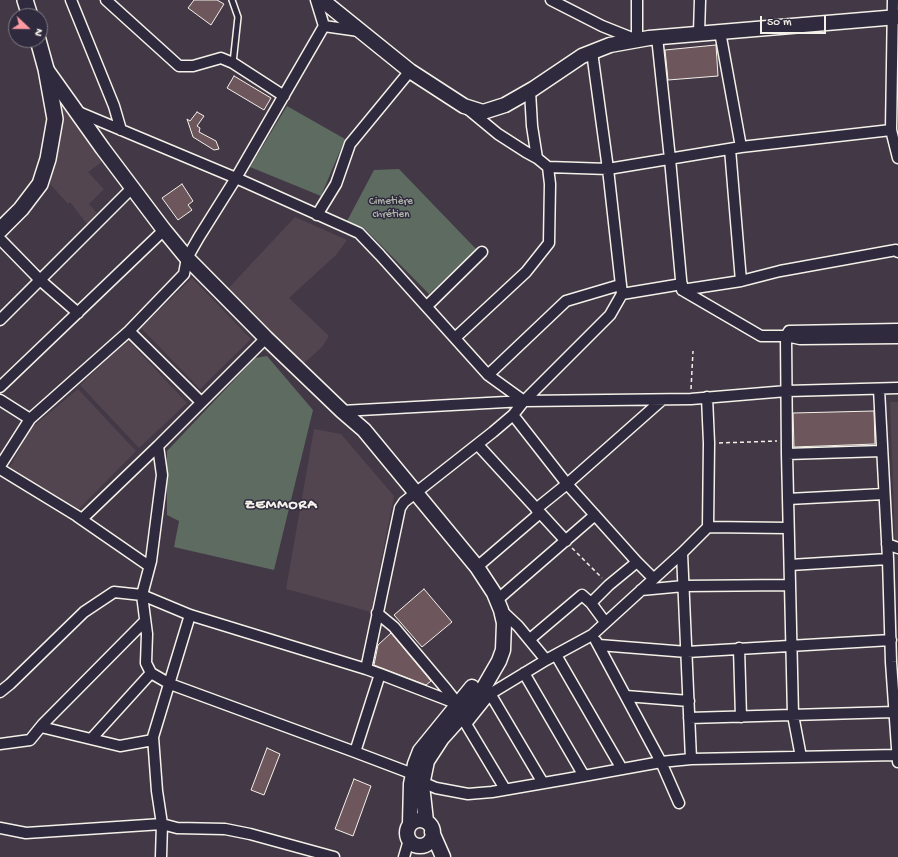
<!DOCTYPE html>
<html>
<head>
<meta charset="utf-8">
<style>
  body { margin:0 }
  #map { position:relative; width:898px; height:857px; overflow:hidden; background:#423846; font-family:"Gochi Hand",sans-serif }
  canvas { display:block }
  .north { position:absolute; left:8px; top:8px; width:40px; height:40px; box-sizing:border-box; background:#2f2a3d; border:1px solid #7e7a81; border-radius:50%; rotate:112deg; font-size:11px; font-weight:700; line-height:16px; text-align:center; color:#f4f1e8 }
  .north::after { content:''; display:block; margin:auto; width:14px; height:18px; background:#ff9aa2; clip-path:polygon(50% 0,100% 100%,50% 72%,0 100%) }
  .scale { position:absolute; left:760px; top:16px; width:66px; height:18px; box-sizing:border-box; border:2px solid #f4f1e8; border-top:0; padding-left:5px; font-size:12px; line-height:14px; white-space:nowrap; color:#f4f1e8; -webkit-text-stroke:3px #2f2a3d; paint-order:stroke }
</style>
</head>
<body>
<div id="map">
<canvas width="898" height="857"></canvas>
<div class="north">N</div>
<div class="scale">50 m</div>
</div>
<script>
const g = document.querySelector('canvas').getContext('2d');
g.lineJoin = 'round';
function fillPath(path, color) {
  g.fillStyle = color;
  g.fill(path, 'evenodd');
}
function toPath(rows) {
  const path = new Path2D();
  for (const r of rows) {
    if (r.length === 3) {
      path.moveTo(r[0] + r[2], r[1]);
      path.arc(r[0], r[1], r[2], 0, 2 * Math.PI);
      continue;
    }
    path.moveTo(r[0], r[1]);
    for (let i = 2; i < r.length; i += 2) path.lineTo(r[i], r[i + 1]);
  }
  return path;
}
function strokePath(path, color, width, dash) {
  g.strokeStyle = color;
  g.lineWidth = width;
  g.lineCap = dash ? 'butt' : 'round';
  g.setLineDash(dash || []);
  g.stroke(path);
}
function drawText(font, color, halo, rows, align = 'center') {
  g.font = font + ' "Gochi Hand",sans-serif';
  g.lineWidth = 3;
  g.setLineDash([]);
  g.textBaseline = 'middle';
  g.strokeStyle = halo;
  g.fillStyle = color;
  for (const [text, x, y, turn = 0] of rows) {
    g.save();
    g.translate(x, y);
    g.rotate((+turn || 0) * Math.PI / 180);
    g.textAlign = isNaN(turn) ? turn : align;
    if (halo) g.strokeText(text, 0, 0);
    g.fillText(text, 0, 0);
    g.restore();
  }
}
fillPath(toPath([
  [57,98,102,162,88,172,104,189,89,204,97,213,87,224,70,202,68,204,50,184,58,149,60,126],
  [295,217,347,240,336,255,289,298,329,336,322,347,300,367,223,294],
  [192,278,251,339,200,389,141,328],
  [128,340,187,403,139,448,80,385],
  [78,389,136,451,78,510,10,467,30,429],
  [890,402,898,402,898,542,895,542],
  [314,429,341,434,394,496,371,612,286,589]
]), '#524550');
fillPath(toPath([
  [287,106,345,139,321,196,250,167],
  [399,169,476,249,429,294,363,227,346,223,374,170],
  [267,356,313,410,274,570,174,547,179,521,167,515,167,451,255,358]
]), '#5e6b61');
const building = toPath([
  [194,0,217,0,224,4,211,25,188,8,194,0],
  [716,45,718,76,668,80,665,50,716,45],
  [234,76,271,98,264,110,227,88,234,76],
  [197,112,204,116,197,126,200,128,199,132,216,141,219,149,214,150,193,137,187,119,190,121,197,112],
  [182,184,193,201,188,205,192,210,178,220,162,198,182,184],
  [874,411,875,444,794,447,793,413,874,411],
  [424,589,452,622,422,647,394,615,424,589],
  [391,633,431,681,426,685,374,665,378,645,391,633],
  [267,748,280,754,264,795,251,790,267,748],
  [354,779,371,786,353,836,335,829,354,779]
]);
fillPath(building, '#6d575c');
strokePath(building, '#f4f1e8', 1);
const lane = toPath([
  [232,0,238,17,233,63]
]);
const street = toPath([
  [71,0,114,106,121,130],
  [106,0,179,66,193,66,221,58,233,63,284,96],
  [316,0,324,26,359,31],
  [551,0,602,26,637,40,637,0],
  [720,32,741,147,891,130,893,0],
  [699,33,700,0],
  [657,37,670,159,682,290,761,336,786,336,787,454,793,715,801,757],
  [530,91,532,126,537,158],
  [469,110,498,134,526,152,537,158,548,167],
  [76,111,236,178,324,26],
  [891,130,898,158],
  [317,215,336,184,350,144,410,71],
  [0,239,40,280,78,313],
  [741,281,780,271,896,250,898,252],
  [682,290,741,281,730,149],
  [622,294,682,284],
  [427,306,482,252],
  [0,320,132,188],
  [898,329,789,331,786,336,800,339,898,338],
  [129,331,201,402],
  [455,338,526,272,549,243,550,184,548,167,608,169,741,147],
  [488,375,566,301,620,285],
  [0,387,164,230],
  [879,389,888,559,891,662,898,762],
  [707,397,709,443,708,527],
  [0,400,30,419],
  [342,411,524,401,691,399,787,391,898,388],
  [513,415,567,484,637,562,653,578],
  [478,445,566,541],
  [158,446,266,338],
  [787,454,882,451],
  [0,466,30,419,129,331,184,274,187,258,199,237,236,178,359,233,380,255,488,375,524,401,610,315,622,294,608,169,592,52],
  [0,469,82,519,158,446,162,475,151,561,142,595,147,634,146,663,151,673,170,684,355,752,380,674,366,669,400,508,404,502,493,432,513,415,524,401],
  [788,499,884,494],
  [536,509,567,484,662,400],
  [78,517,149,566],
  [887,544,898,548],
  [682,553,691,759],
  [790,565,888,559],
  [477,567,540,513],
  [641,590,684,586,789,585],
  [497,600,595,515],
  [591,603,609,585,637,562],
  [501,610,518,626,546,660],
  [377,613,394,627,447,690,458,704],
  [530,639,582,595,591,603,605,622],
  [596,641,661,762,679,803],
  [599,645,687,652,891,640],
  [739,648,741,717],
  [556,655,622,769],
  [524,673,584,776],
  [380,674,458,704],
  [488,690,543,783],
  [0,692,10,684,84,612,114,592,142,595,190,615,366,669],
  [626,696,689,701],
  [689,718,894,712],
  [41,727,120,746,153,740],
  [92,738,151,673],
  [0,744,30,740,43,724,145,621],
  [355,752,413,774,422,782,436,788,468,794,492,792,567,779,661,762,691,759,897,755],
  [505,789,466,724,490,694,546,660,592,635,682,553,708,527,788,528],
  [0,828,26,833,162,824,177,828,225,829,250,834,334,857],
  [161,857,162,824,157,791,153,737,190,615],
  [404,857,409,840]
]);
const secondary = toPath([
  [322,0,410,71,464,106,483,112,505,105,533,89,582,56,610,45,649,38,898,17],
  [46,69,103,149,164,230,187,258,266,338,342,411,364,430,477,567,494,593,501,610,504,623,503,650,499,661,484,687,460,718,442,738,427,761,422,785,426,821],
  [420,833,13],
  [410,824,411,784,415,764,420,751,472,687],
  [432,832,443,857]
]);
const primary = toPath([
  [25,0,30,16],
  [0,230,21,209,40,184,48,159,55,119,46,69,38,40]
]);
strokePath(lane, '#f4f1e8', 8);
strokePath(street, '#f4f1e8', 13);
strokePath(secondary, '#f4f1e8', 17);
strokePath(primary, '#f4f1e8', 18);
strokePath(toPath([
  [691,389,693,351],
  [719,443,777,441],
  [572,548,602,578]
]), '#f4f1e8', 1.5, [4, 3]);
strokePath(lane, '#2f2a3d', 5);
strokePath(street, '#2f2a3d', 10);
strokePath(secondary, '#2f2a3d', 14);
strokePath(primary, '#2f2a3d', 15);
drawText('11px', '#b0b5ab', '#2f2a3d', [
  ["Cimetière",391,202],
  ["chrétien",391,215]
]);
g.letterSpacing = '1px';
drawText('bold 15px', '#f4f1e8', '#2f2a3d', [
  ["ZEMMORA",281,506]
]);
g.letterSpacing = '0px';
</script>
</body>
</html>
